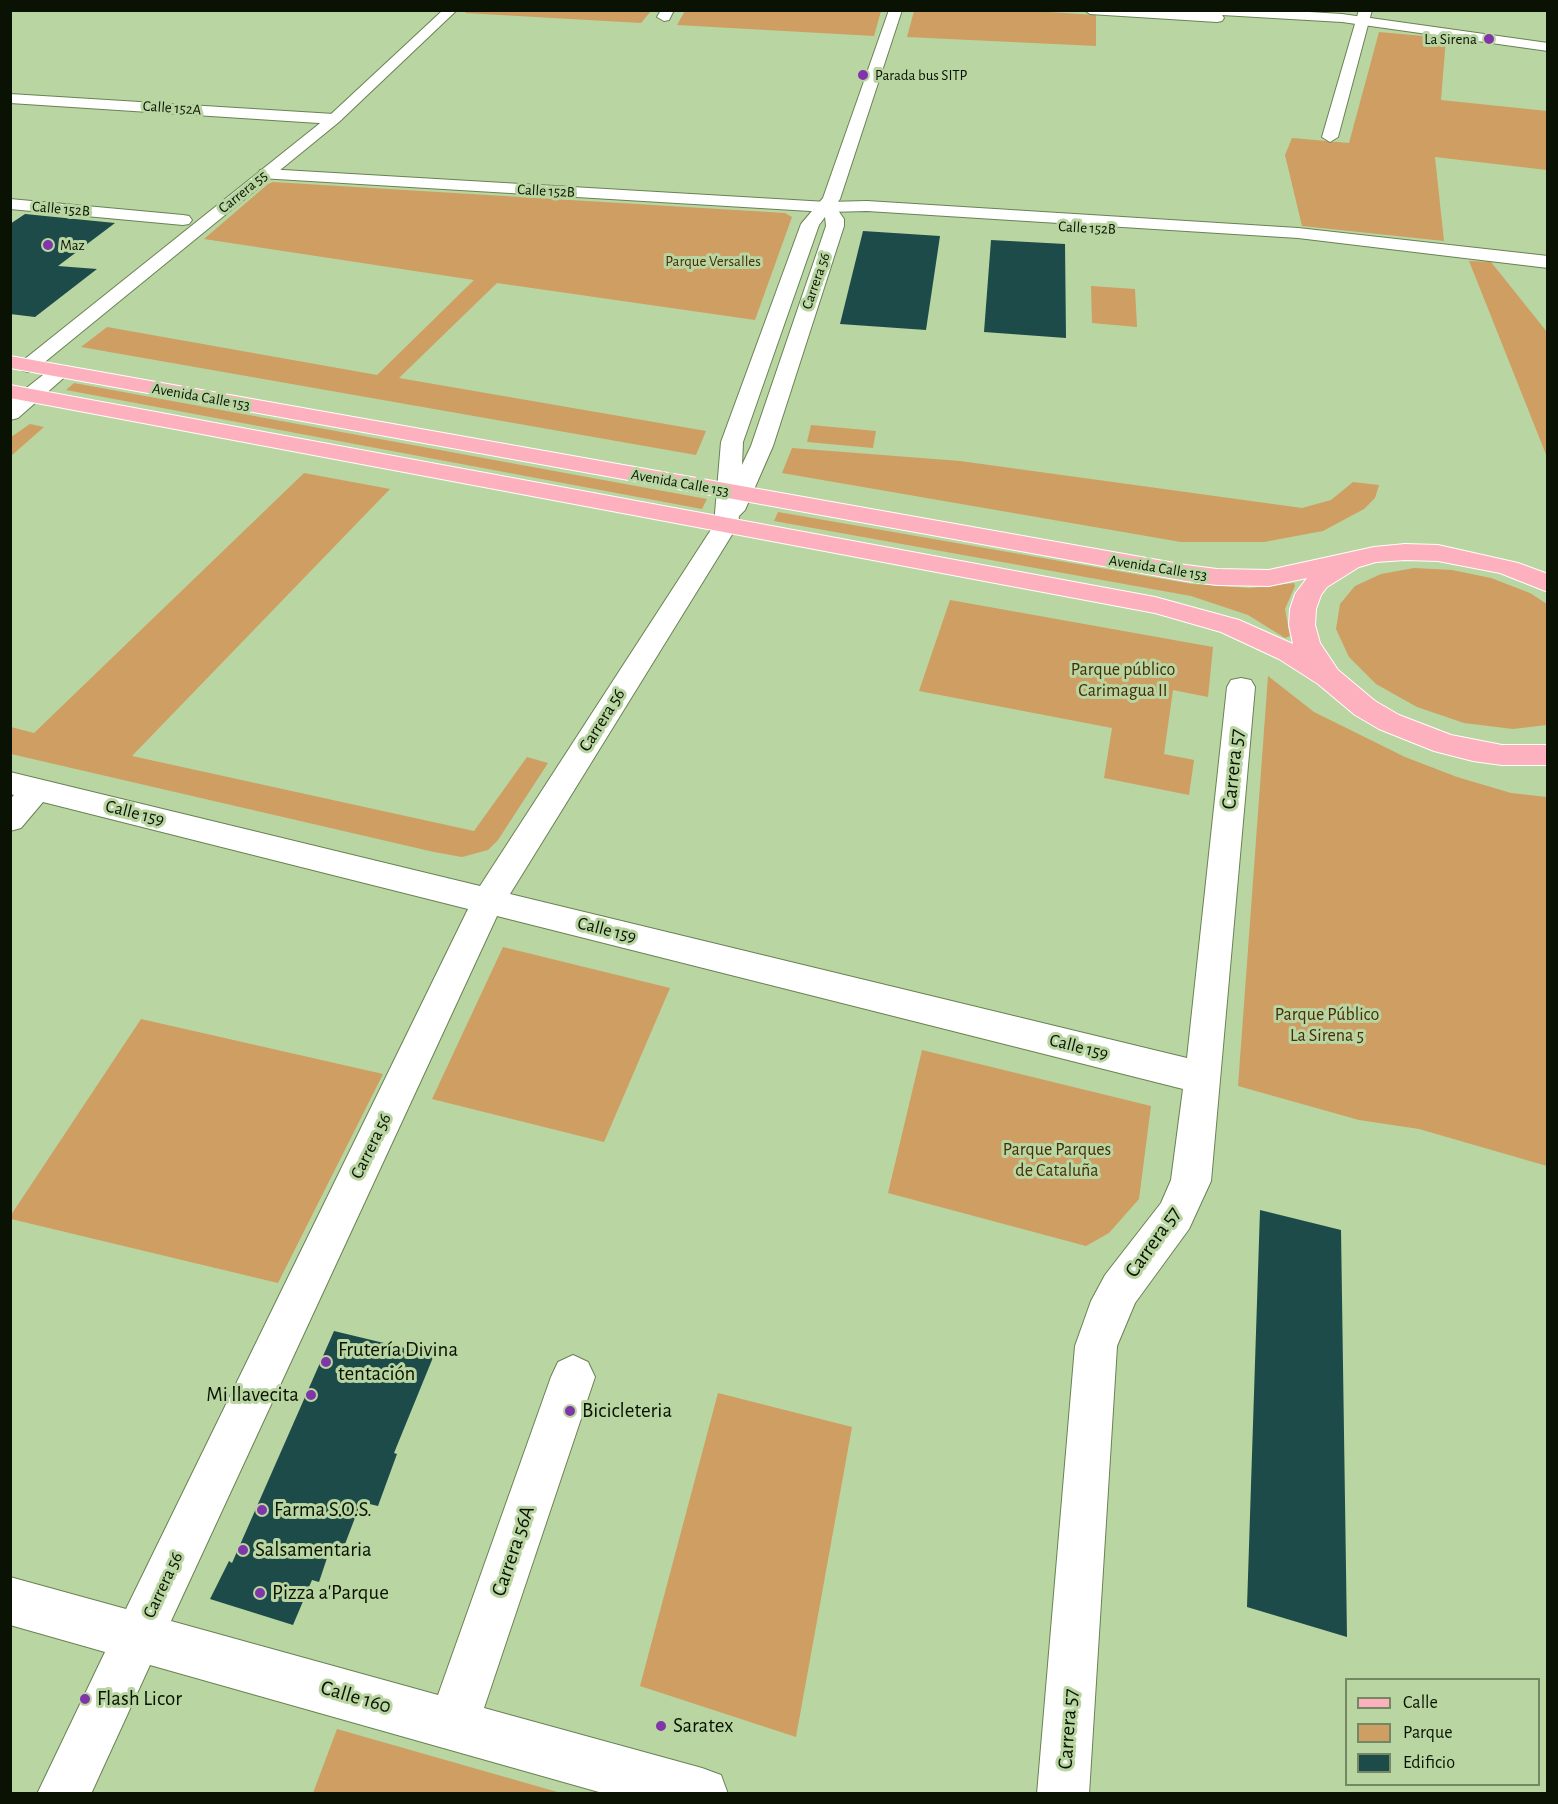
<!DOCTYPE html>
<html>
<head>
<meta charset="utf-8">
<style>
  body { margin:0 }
  #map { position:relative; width:1558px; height:1804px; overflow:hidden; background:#b9d5a1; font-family:"Alegreya Sans",sans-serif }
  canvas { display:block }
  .frame { position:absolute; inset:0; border:12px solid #0a1303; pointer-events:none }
  .legend { position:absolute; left:1345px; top:1678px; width:195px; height:108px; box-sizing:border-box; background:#b9d5a1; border:2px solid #738762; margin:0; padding:8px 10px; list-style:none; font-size:18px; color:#0a1303 }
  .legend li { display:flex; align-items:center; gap:12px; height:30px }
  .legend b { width:30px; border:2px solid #738762 }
</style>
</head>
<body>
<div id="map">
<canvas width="1558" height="1804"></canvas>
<div class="frame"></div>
<ul class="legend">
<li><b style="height:8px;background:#fdb1be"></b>Calle</li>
<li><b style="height:16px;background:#cf9e63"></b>Parque</li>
<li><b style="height:16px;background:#1d4b49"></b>Edificio</li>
</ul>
</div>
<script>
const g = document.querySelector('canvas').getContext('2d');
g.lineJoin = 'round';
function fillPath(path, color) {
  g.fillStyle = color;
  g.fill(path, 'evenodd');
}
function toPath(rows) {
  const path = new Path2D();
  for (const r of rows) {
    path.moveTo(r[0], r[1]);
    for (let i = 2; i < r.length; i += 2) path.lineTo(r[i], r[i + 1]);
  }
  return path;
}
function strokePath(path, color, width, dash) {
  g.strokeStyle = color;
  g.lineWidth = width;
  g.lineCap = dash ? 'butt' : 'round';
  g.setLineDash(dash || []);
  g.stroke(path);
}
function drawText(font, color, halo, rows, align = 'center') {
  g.font = font + ' "Alegreya Sans",sans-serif';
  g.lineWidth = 6;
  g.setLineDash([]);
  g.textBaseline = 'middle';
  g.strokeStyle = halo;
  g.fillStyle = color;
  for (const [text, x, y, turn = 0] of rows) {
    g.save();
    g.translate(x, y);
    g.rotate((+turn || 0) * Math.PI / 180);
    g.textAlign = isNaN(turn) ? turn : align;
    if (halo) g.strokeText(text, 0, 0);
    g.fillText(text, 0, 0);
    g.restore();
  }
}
fillPath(toPath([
  [1017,10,1096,15,1096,46,907,37,914,11],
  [467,11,467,10,651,11,641,23,465,13],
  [680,11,881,10,881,11,874,36,677,25,685,11],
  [1379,32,1446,38,1441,100,1547,111,1547,170,1435,157,1444,241,1302,226,1285,155,1292,138,1349,143],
  [273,182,785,213,792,217,755,320,497,283,399,378,706,431,696,455,81,347,107,327,377,375,474,280,204,239,268,184],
  [1469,261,1491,262,1547,332,1547,457],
  [1091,286,1135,289,1137,327,1092,323],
  [74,383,707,499,702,509,66,390],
  [30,424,44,427,11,456,11,437],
  [811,425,876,431,873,448,807,442],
  [792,448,960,461,1302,508,1331,500,1353,482,1379,485,1375,498,1364,509,1323,531,1264,542,1181,542,782,473],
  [304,473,390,489,132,756,474,831,527,757,548,763,498,840,488,850,462,857,434,852,11,754,11,727,34,733],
  [778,512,1192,584,1250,588,1294,583,1295,586,1285,609,1290,636,1285,638,1248,615,1191,596,774,521],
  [1414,568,1452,570,1491,578,1530,593,1547,604,1547,725,1513,729,1464,723,1417,707,1376,684,1349,657,1336,629,1340,604,1355,586,1381,574],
  [950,600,1213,647,1208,697,1173,690,1164,754,1194,760,1189,795,1104,778,1112,728,919,691],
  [1268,676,1314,712,1405,757,1457,777,1511,793,1547,797,1547,1166,1419,1129,1359,1120,1238,1086],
  [503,947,670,988,604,1142,432,1099],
  [141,1019,383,1074,278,1283,11,1219,11,1215],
  [922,1050,1151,1106,1139,1199,1109,1233,1086,1246,888,1193],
  [718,1393,852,1427,796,1737,640,1686],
  [337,1729,561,1793,313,1793]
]), '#cf9e63');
fillPath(toPath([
  [25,214,115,223,58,266,97,269,35,317,10,314,10,224],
  [863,231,940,236,926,330,840,324],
  [991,240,1065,244,1066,338,984,332],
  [1260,1210,1341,1230,1347,1637,1247,1607],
  [334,1331,434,1355,394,1453,397,1454,378,1506,361,1502,342,1552,330,1549,319,1582,312,1580,293,1625,210,1599,229,1561,232,1563]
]), '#1d4b49');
const minor = toPath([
  [661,10,674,10,669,20,664,21,657,17,661,10],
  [1359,10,1372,10,1338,137,1330,142,1322,137,1359,10],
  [10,94,334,114,342,119,334,124,10,103,10,94],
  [266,169,827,202,867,201,1298,228,1548,256,1548,268,1298,238,867,211,827,212,260,178,258,174,260,170,266,169],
  [10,199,183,215,189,216,192,220,189,224,183,225,10,209,10,199],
  [60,365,67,367,71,371,67,375,18,418,10,420,10,401,53,367,60,365],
  [726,518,735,520,738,525,510,894,1187,1058,1227,687,1231,680,1241,678,1251,680,1255,687,1211,1181,1189,1229,1135,1303,1117,1346,1089,1794,1037,1794,1075,1346,1091,1301,1105,1275,1161,1203,1171,1180,1183,1089,497,916,171,1621,438,1695,551,1377,558,1362,573,1355,588,1362,595,1377,484,1708,702,1768,721,1775,728,1794,606,1794,150,1665,91,1794,37,1794,105,1652,10,1625,10,1577,126,1609,468,909,43,802,21,828,10,831,10,799,14,795,10,794,10,772,480,886,714,525,717,520,726,518]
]);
const tertiary = toPath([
  [443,10,457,10,339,122,35,370,28,372,21,370,17,366,21,362,329,116,443,10],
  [889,10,902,10,840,199,835,206,844,219,844,226,773,446,745,510,739,516,738,525,735,530,726,532,717,530,714,525,721,442,801,224,823,198,889,10],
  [825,217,826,226,751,446,742,465,743,442,819,225,825,217],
  [1084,10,1191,12,1190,10,1277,10,1342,14,1548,43,1548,51,1342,22,1222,15,1224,18,1222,21,1217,22,1090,14,1084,10]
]);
const primary = toPath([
  [10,356,1186,565,1217,569,1269,570,1374,547,1405,544,1438,545,1518,563,1548,574,1548,592,1500,573,1438,561,1405,560,1376,562,1359,567,1327,587,1321,595,1316,609,1315,625,1320,643,1338,670,1375,701,1399,715,1451,735,1502,745,1548,745,1548,765,1502,765,1473,761,1434,751,1379,729,1355,715,1318,684,1279,659,1221,632,1155,613,10,398,10,385,1155,597,1239,620,1293,644,1289,625,1290,609,1295,594,1307,578,1269,586,1217,585,1186,581,10,368,10,356]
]);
strokePath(minor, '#698253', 2);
strokePath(tertiary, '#698253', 2);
strokePath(primary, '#fff', 2);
fillPath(minor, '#fff');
fillPath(tertiary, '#fff');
fillPath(primary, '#fdb1be');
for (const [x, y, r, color] of [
  [1489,39,6,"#8036a9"],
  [863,75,6,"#8036a9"],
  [48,245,6,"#8036a9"],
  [326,1362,6,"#8036a9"],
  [311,1395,6,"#8036a9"],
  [570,1411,6,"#8036a9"],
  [262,1510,6,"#8036a9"],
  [243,1550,6,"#8036a9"],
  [260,1593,6,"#8036a9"],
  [85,1699,6,"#8036a9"],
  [661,1726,6,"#8036a9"]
]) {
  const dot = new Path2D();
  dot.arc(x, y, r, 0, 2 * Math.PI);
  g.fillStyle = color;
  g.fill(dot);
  strokePath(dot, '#b9d5a1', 2);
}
drawText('15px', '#0a1303', '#b9d5a1', [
  ["La Sirena",1477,39,"right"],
  ["Parada bus SITP",875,75],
  ["Maz",60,245]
], 'left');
drawText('15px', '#0a1303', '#b9d5a1', [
  ["Calle 152A",172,108,4],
  ["Calle 152B",546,191,3],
  ["Carrera 55",243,192,-39],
  ["Calle 152B",61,209,5],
  ["Calle 152B",1087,228,3],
  ["Carrera 56",816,281,-71],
  ["Avenida Calle 153",201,397,10],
  ["Avenida Calle 153",680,483,10],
  ["Avenida Calle 153",1158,568,9]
]);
drawText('15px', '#462d08', '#b9d5a1', [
  ["Parque Versalles",713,261]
]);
drawText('18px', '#462d08', '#b9d5a1', [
  ["Parque público",1123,670],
  ["Carimagua II",1123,691],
  ["Parque Público",1327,1015],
  ["La Sirena 5",1327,1036],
  ["Parque Parques",1057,1150],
  ["de Cataluña",1057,1171]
]);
drawText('18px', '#0a1303', '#b9d5a1', [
  ["Carrera 56",602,720,-58],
  ["Calle 159",135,813,14],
  ["Calle 159",607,930,14],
  ["Calle 159",1079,1047,14],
  ["Carrera 56",371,1146,-64],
  ["Carrera 56",163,1585,-65]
]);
drawText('21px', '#0a1303', '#b9d5a1', [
  ["Carrera 57",1233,769,-84],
  ["Carrera 57",1153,1242,-55],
  ["Carrera 56A",513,1551,-71],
  ["Calle 160",356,1697,16],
  ["Carrera 57",1068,1729,-86]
]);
drawText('21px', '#0a1303', '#b9d5a1', [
  ["Frutería Divina",338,1350],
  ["tentación",338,1374],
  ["Mi llavecita",299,1395,"right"],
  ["Bicicleteria",582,1411],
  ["Farma S.O.S.",274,1510],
  ["Salsamentaria",255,1550],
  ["Pizza a'Parque",272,1593],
  ["Flash Licor",97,1699],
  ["Saratex",673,1726]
], 'left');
</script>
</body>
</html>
